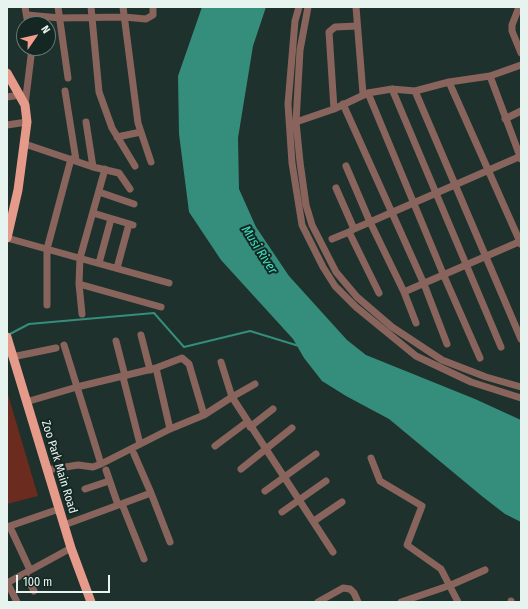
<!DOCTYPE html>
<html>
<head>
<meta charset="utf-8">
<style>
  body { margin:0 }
  #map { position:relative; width:528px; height:609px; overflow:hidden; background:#1e312c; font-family:"Fira Sans Condensed",sans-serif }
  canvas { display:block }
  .frame { position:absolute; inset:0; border:8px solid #e7f3ef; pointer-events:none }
  .north { position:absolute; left:16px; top:16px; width:40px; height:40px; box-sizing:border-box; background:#142722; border:1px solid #687974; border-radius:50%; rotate:56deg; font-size:11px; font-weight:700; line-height:16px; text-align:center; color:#e7f3ef }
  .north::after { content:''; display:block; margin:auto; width:14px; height:18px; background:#f49d8c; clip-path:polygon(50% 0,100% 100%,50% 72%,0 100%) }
  .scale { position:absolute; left:16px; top:575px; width:94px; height:18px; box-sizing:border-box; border:2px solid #e7f3ef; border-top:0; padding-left:5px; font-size:12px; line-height:14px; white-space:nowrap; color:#e7f3ef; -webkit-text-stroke:3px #142722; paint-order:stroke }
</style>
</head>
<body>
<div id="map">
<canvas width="528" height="609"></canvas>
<div class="frame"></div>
<div class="north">N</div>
<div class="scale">100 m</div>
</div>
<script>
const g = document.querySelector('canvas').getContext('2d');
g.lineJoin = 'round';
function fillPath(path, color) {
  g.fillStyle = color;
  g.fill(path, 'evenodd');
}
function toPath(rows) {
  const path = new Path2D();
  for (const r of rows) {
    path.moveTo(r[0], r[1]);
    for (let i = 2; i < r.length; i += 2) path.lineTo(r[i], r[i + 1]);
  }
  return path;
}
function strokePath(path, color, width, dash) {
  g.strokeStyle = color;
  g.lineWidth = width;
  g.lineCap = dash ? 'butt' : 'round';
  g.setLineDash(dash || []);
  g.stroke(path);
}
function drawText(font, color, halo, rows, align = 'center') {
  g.font = font + ' "Fira Sans Condensed",sans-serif';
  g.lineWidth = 4;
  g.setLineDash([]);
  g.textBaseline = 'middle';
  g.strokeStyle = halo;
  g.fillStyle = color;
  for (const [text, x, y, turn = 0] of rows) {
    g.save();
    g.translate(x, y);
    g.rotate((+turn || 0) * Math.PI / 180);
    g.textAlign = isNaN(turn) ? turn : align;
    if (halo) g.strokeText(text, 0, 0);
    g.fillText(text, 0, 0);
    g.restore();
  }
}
fillPath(toPath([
  [7,391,38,496,7,504]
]), '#6b2b1f');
fillPath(toPath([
  [202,7,266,7,253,46,238,138,239,189,256,227,289,276,347,340,366,355,475,399,521,420,521,522,505,514,483,497,389,419,346,396,322,381,304,358,293,339,221,260,189,212,179,134,178,76]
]), '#358d7b');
strokePath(toPath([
  [8,335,29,324,154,313,184,347,250,331,299,346]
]), '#358d7b', 2);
strokePath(toPath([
  [25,7,28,24],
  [58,7,68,78],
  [91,7,99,92,112,128,135,166],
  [123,7,138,123,141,132],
  [299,7,295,21,288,104,292,163,302,225,323,267,335,286,356,307,416,356,471,382,521,398],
  [308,7,300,50,296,122,300,162,306,205,312,225,336,272,357,297,392,327,442,360,486,377,521,387],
  [356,7,363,94],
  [519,7,512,25,512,31,521,53],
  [27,15,60,18,124,17,146,19,153,15,153,7],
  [490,76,521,159],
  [449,82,521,244],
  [392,89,501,347],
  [65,91,76,160],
  [415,91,521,339],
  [368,93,444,276,480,358],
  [7,97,20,95],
  [343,104,424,284,447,344],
  [25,105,32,48],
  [334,109,329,32,335,27,357,26],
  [505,119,521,111],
  [86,122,93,167],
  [296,122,334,109,368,93,392,89,415,91,449,82,490,76,521,65],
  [7,125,27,122],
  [117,137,141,132,151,162],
  [25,144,93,167,119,173,130,189],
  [346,166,370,222,404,292],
  [336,188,354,229,349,232,379,293],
  [99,192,134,204],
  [93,213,133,225],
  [354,229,521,156],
  [7,238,169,283],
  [332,239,349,232],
  [99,263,111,219],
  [117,268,129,224],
  [79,284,161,307],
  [47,305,47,249,71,159],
  [82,314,79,284,80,258,105,169],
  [416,323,404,292,521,241],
  [141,335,150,370],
  [116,341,125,376],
  [64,345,101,464,170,429,204,415,232,397,333,552],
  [12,357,56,348],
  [221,362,232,397,255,384],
  [156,368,170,429],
  [123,377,140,444],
  [26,402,77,387,156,368,182,358,189,364,204,415],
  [250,427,273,409],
  [215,446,247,422],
  [134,454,151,493],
  [371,458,380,481,422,506,407,545,441,569,458,602],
  [241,469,292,428],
  [47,470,78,465,93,467,101,464],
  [106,470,118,505],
  [85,489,109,481],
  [265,491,316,454],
  [122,504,144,559],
  [282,512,326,481],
  [314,521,342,502],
  [64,525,151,493,170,542],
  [7,527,59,509],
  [10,527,30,570],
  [25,574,34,591],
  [7,582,17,602],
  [7,583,71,548],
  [511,601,511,602],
  [318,602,343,588,350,589,354,593,358,602],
  [401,602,451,585,485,570]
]), '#89645c', 7);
strokePath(toPath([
  [7,73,25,105,27,122,18,190,7,238],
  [7,337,71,548,91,602]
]), '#e59a8a', 9);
drawText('12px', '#e7f3ef', '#142722', [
  ["Zoo Park Main Road",59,467,73]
]);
drawText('italic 13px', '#3be2c3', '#142722', [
  ["Musi River",259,250,57]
]);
</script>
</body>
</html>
